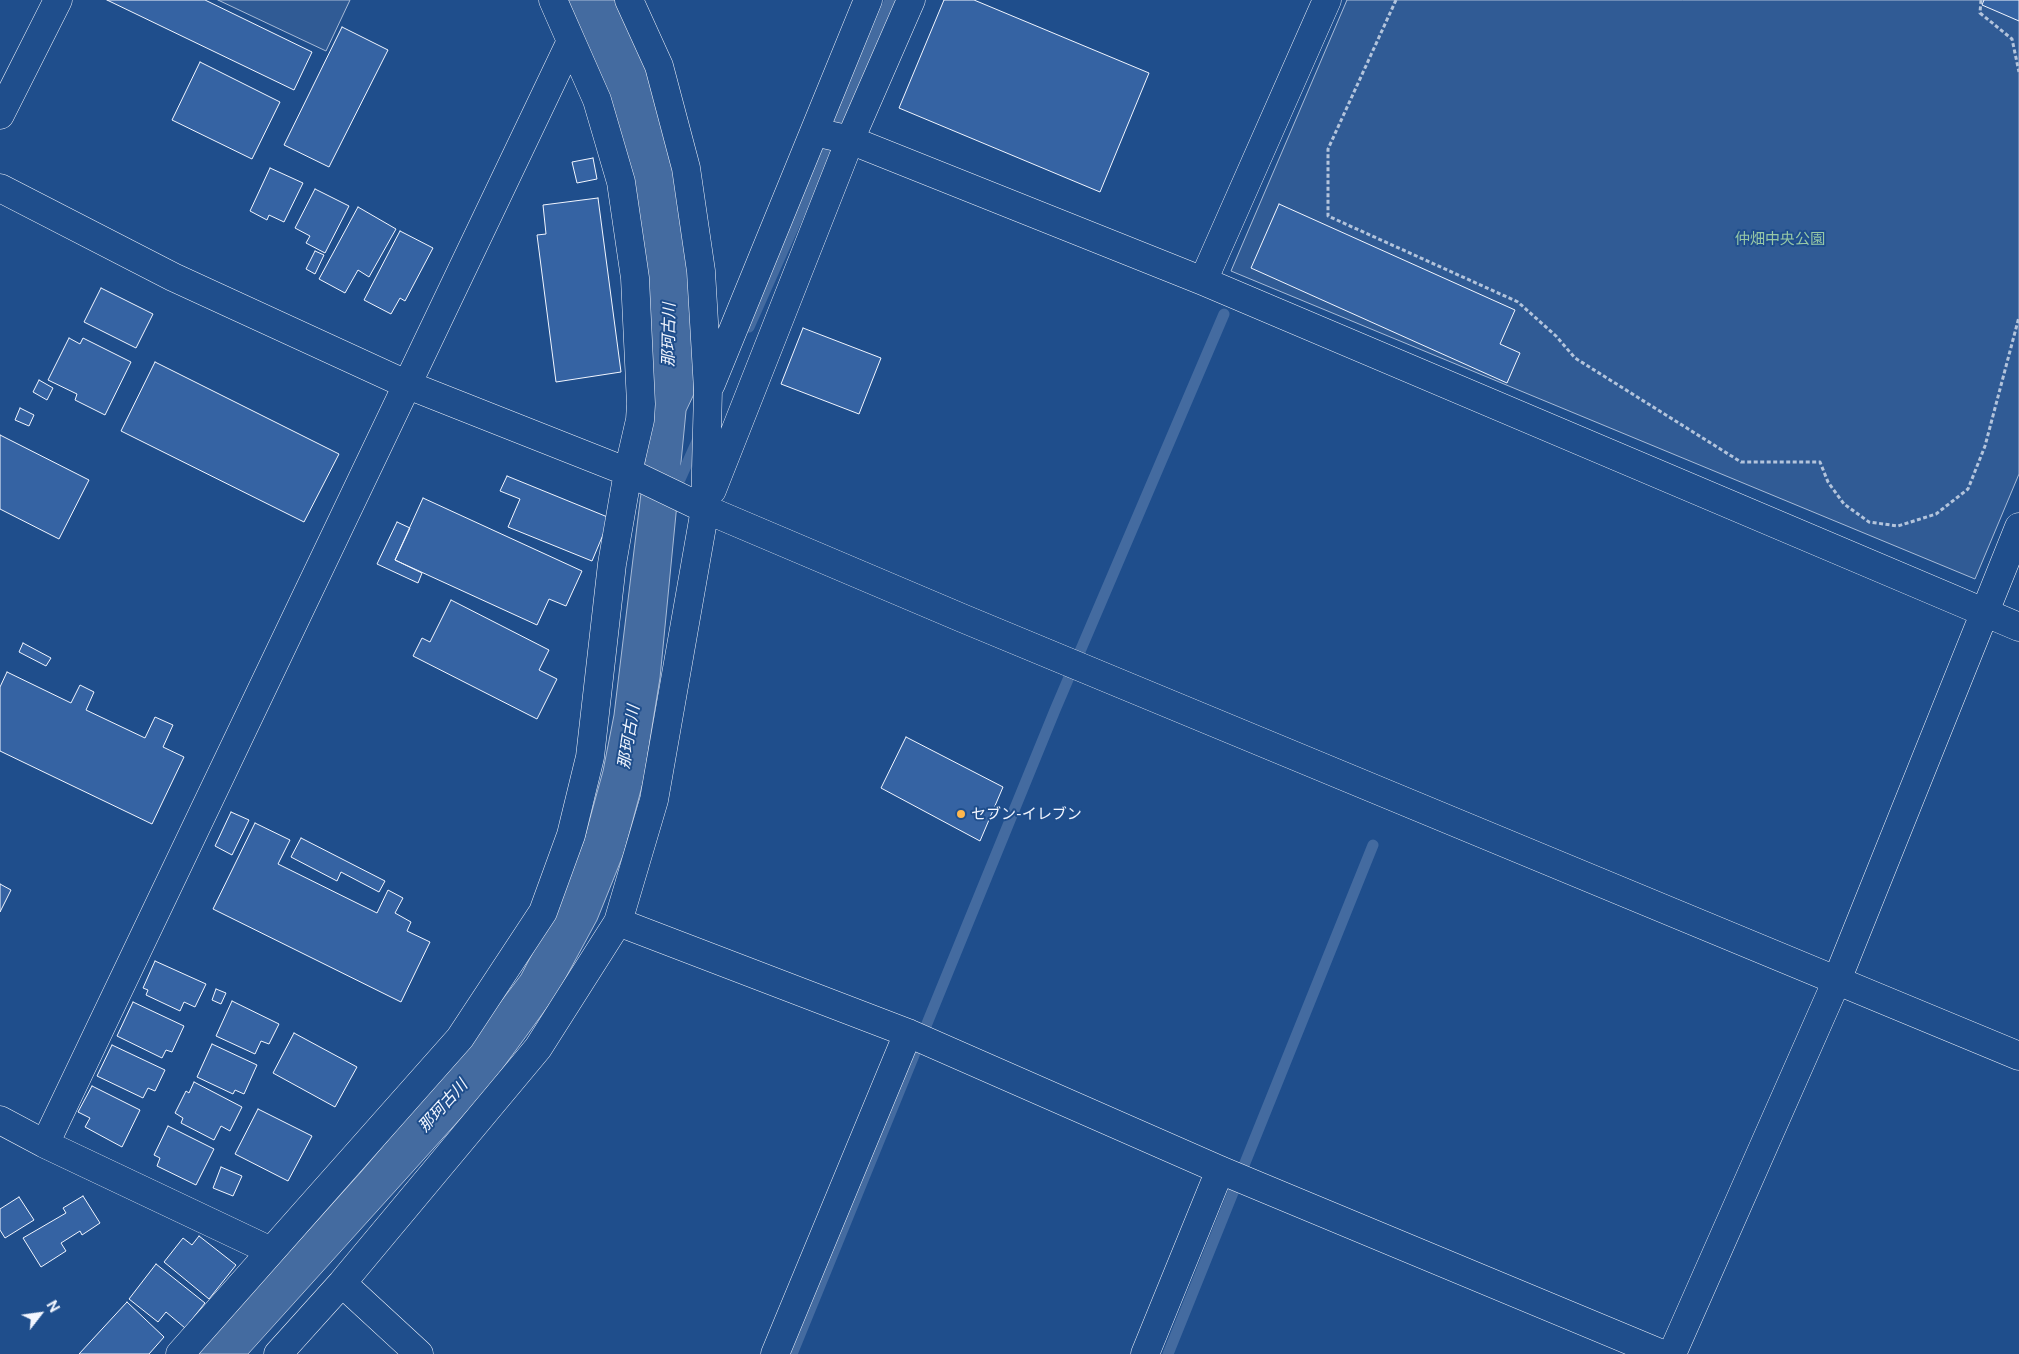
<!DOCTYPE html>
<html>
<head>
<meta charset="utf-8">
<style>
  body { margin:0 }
  #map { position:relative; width:2019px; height:1354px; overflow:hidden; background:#1f4e8c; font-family:"Public Sans",sans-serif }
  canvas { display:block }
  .north { position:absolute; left:15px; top:1289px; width:50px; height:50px; -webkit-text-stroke:4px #1f4e8c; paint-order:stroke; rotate:60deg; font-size:14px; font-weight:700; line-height:20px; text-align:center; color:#f2f6ff }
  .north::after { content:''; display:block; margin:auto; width:18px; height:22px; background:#f2f6ff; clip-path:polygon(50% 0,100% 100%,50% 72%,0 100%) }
</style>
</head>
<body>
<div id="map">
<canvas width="2019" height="1354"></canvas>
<div class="north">N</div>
</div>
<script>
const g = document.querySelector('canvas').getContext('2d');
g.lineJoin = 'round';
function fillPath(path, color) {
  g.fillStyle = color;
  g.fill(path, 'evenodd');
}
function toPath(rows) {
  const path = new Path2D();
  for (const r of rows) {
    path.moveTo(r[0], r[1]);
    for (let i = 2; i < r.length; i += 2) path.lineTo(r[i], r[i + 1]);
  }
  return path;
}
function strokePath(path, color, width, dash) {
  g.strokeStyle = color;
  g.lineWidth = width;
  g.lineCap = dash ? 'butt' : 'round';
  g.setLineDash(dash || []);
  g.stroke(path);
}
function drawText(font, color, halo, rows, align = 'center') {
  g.font = font + ' "Public Sans","Noto Sans JP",sans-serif';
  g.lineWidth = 4;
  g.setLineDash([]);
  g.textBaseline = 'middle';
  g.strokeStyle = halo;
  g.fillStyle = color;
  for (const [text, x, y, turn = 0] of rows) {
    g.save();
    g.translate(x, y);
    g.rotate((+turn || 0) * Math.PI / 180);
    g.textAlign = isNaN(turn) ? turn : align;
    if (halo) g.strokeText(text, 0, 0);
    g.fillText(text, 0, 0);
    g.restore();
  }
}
const built = toPath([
  [218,0,350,0,326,51,218,0],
  [1347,0,2019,0,2019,474,1975,579,1231,271,1347,0]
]);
fillPath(built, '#305b95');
strokePath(built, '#a8bbd7', 1);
const water = toPath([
  [567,0,618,0,647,71,677,169,692,269,694,394,686,411,660,678,653,721,644,779,624,853,597,920,557,994,489,1087,248,1354,197,1354,361,1172,457,1059,521,975,559,903,584,840,603,771,614,715,651,411,647,277,567,0]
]);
fillPath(water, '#446ba0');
strokePath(water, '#a8bbd7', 1);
strokePath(toPath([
  [749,327,823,160,890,0],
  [673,495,698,439],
  [792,1354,1055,710,1224,314],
  [1168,1354,1373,845]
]), '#446ba0', 11);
const building = toPath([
  [107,0,205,0,312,52,294,90,107,0],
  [944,0,974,0,1149,73,1100,192,899,108,944,0],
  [1984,0,2019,0,2019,21,1982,5,1984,0],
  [342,27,388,50,329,167,284,145,342,27],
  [200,62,280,102,252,159,172,120,200,62],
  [593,158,597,179,577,183,572,162,593,158],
  [270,168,303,183,284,222,269,215,267,220,250,211,270,168],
  [315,189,349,206,325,253,306,243,310,236,295,228,315,189],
  [598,198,621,372,556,382,537,235,546,234,543,205,598,198],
  [1279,204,1515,310,1500,344,1520,353,1507,383,1251,268,1279,204],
  [358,207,396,229,369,277,358,270,345,293,319,279,358,207],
  [400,231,433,248,405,301,400,298,391,314,364,300,400,231],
  [315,251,324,255,315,274,306,269,315,251],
  [101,288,153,314,136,348,84,322,101,288],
  [803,328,881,358,859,414,781,384,803,328],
  [69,338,80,344,83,338,131,362,105,415,75,400,77,394,48,380,69,338],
  [155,362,339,454,304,522,121,431,155,362],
  [39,380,53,388,47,400,33,392,39,380],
  [20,408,34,415,29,426,15,420,20,408],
  [0,435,89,480,59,539,0,509,0,435],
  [507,476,610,518,592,561,508,527,520,499,500,491,507,476],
  [423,498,582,571,566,606,549,599,537,625,395,560,423,498],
  [397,522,410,528,395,560,422,573,418,583,377,564,397,522],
  [451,600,549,650,539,670,557,679,537,719,413,656,422,638,430,642,451,600],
  [23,643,51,658,46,666,19,652,23,643],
  [7,672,71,703,80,685,94,692,86,710,145,738,155,717,173,725,163,747,184,757,152,824,0,751,0,687,7,672],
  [906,737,1003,787,980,841,881,788,906,737],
  [231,812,249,820,232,855,215,846,231,812],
  [255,823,290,840,278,864,377,913,388,890,403,898,395,913,411,922,407,931,430,942,401,1002,213,909,255,823],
  [301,838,385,881,379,892,341,872,337,881,291,857,301,838],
  [0,884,11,890,0,912,0,884],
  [155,961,206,984,195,1007,184,1002,180,1011,146,995,148,990,143,988,155,961],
  [216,989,226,993,221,1004,212,1000,216,989],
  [232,1001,279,1024,269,1044,261,1041,255,1054,216,1036,232,1001],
  [133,1002,184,1026,172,1052,166,1050,162,1058,117,1036,133,1002],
  [294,1033,357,1067,335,1107,273,1073,294,1033],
  [212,1044,257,1065,244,1094,235,1090,233,1094,197,1077,212,1044],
  [112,1045,165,1070,155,1091,148,1088,143,1098,97,1076,112,1045],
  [194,1082,242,1107,230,1131,221,1126,214,1140,181,1123,183,1118,175,1113,186,1091,189,1093,194,1082],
  [92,1086,140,1110,122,1147,85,1127,90,1118,78,1112,92,1086],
  [258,1109,312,1136,288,1181,235,1154,258,1109],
  [168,1126,214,1149,196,1185,157,1166,160,1158,154,1155,168,1126],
  [221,1167,242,1176,233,1196,213,1188,221,1167],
  [83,1196,100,1223,82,1235,80,1231,61,1243,66,1251,41,1267,23,1238,66,1213,63,1208,83,1196],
  [19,1197,34,1220,5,1238,0,1230,0,1209,19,1197],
  [199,1236,236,1265,209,1299,164,1262,183,1238,192,1245,199,1236],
  [156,1264,205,1303,185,1328,166,1312,158,1322,129,1299,156,1264],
  [127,1302,164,1337,149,1354,79,1354,127,1302]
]);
fillPath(building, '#3563a3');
strokePath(building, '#f2f6ff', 1);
const minor = toPath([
  [0,115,58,0],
  [815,132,850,140,1203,281,2019,627],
  [0,188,173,277,408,385,628,472,705,509,962,618,2019,1056],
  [1203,281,1327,0],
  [711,384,868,0],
  [712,490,850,140,911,0],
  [618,922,908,1033,1220,1170,1662,1354],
  [0,1120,45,1144,271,1251],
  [45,1144,571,41,553,0],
  [342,1283,419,1354],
  [180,1354,460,1038,543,912,571,835,590,757,612,564,628,472,640,420,641,404,635,278,621,182,597,100,571,41],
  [278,1354,342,1283,538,1048,618,922,654,800,705,509,708,390,701,271,686,168,659,66,629,0],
  [775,1354,908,1033],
  [1145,1354,1220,1170],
  [1672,1354,1837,980,2019,527]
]);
strokePath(minor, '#f2f6ff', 29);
strokePath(toPath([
  [1396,0,1328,149,1328,216,1518,302,1556,336,1575,358,1741,462,1820,462,1828,482,1844,504,1869,522,1898,526,1936,514,1968,489,1985,446,2019,317],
  [1981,0,1980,13,2012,39,2019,72]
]), '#b3c4dc', 3, [4, 2.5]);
strokePath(minor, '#1f4e8c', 28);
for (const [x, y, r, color] of [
  [961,814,5,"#ffb74d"]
]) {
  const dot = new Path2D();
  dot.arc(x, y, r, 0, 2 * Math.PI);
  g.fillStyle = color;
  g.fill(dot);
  strokePath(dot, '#1f4e8c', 2);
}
drawText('15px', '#97c8a6', '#1f4e8c', [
  ["仲畑中央公園",1780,239]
]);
drawText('15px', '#f2f6ff', '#1f4e8c', [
  ["セブン-イレブン",971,814]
], 'left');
drawText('italic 16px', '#f2f6ff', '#1f4e8c', [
  ["那珂古川",669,335,-89],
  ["那珂古川",629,737,-81],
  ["那珂古川",443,1106,-48]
]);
</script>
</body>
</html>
